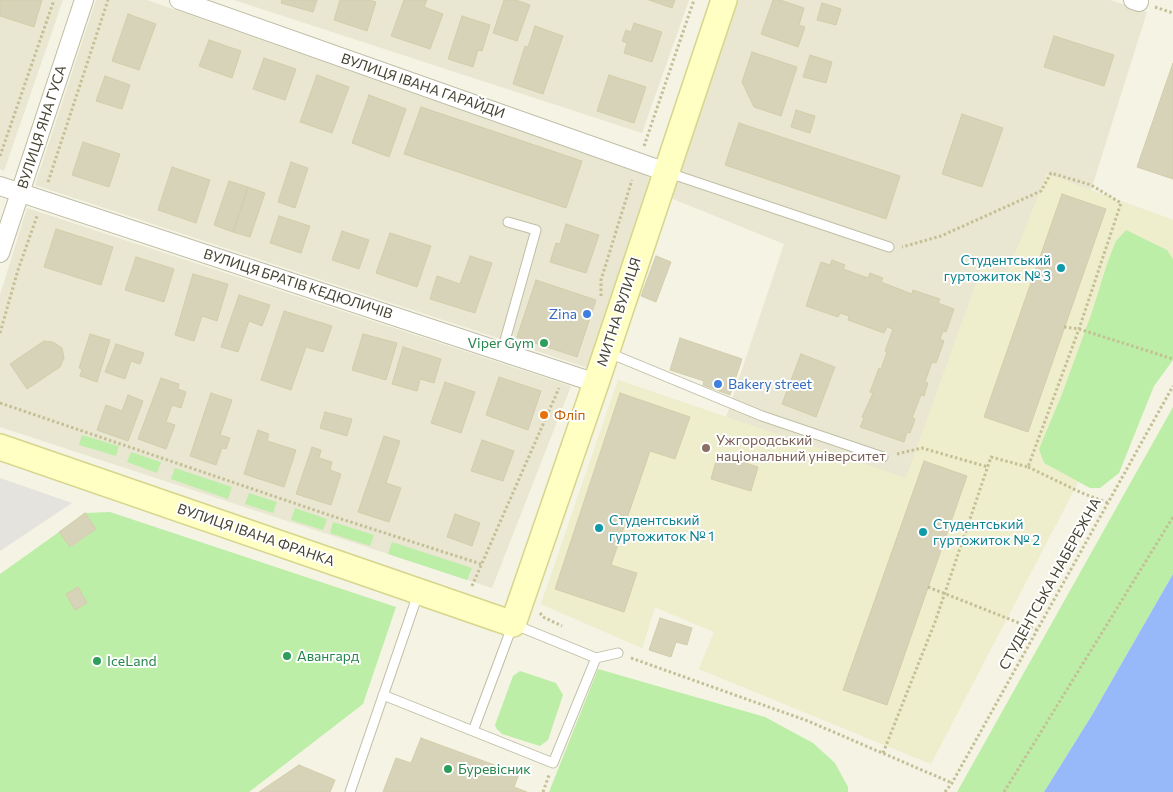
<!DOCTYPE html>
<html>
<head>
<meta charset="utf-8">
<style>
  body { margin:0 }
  canvas { display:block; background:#f4f3e4 }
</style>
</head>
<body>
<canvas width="1173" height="792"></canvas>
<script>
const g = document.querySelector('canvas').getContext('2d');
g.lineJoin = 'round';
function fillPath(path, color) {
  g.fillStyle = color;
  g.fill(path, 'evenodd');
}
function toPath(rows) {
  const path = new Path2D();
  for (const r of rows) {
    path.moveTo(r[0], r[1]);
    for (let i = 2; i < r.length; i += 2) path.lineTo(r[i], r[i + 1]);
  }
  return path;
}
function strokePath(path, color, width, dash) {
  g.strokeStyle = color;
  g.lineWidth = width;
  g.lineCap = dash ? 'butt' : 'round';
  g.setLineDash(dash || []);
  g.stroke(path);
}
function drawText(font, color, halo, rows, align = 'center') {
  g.font = font + ' Commissioner,sans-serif';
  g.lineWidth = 4;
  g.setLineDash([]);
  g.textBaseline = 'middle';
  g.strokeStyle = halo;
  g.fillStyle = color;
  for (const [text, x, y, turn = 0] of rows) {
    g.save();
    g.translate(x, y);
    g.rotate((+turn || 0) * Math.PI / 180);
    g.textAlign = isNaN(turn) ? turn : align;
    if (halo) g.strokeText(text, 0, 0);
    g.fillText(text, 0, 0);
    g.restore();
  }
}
fillPath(toPath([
  [0,0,63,0,4,171,0,169],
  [96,0,147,0,651,177,588,368,35,185],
  [234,0,689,0,642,133],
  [737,0,1110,0,1147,12,1091,190,1173,220,931,764,699,669,714,632,655,607,642,648,541,604,618,380,726,417,784,244,668,197],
  [27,208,571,386,492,588,0,427,0,295]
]), '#e9e7d1');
fillPath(toPath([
  [1047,174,1173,220,1173,301,931,764,699,669,714,632,655,607,642,648,541,604,618,380,906,478,982,266,1006,276]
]), '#efeecc');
fillPath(toPath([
  [1126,230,1167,250,1173,259,1173,360,1154,386,1119,473,1100,488,1090,488,1044,463,1039,449,1062,394,1091,315,1108,261,1116,241],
  [1173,407,1173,574,1092,715,1044,792,957,792],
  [82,435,119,446,116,456,79,445],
  [131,452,161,462,157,473,127,462],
  [175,468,232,487,228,499,171,479],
  [249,493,277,502,273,513,245,504],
  [295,508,327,519,323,530,291,520],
  [110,512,396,607,363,704,249,792,0,792,0,574,59,532,71,547,96,529,85,513],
  [333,522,374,535,370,546,330,533],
  [392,542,472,568,467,580,388,554],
  [598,669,765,717,813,743,835,763,848,787,848,792,549,792],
  [520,671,556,683,563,695,548,740,540,746,502,734,496,728,495,725,513,676]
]), '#bceea7');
fillPath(toPath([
  [0,478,72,503,0,551]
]), '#e4e3dd');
fillPath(toPath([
  [1173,574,1173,792,1044,792,1092,715]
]), '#98b9f9');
const building = toPath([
  [0,0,42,0,34,27,0,16,0,0],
  [282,0,317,0,313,12,281,3,282,0],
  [340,0,369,0,376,2,367,31,334,20,340,0],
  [404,0,427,0,424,7,443,14,430,49,391,36,404,0],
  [504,0,516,0,530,5,517,41,493,33,504,0],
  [649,0,675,0,672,8,649,0],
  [773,0,780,0,804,8,799,25,805,27,798,47,761,34,773,0],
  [822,3,841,9,836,25,817,20,822,3],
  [128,14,156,24,139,70,112,61,128,14],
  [462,16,490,25,482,51,478,50,473,67,448,59,462,16],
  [634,23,662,32,652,62,624,53,627,43,622,41,626,30,631,32,634,23],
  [535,26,563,36,543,94,513,84,525,46,528,47,535,26],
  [1054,36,1114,55,1104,86,1044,67,1054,36],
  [209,40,241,51,232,78,199,66,209,40],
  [752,52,797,67,781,116,754,107,742,82,752,52],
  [810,55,832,62,826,83,803,77,810,55],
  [264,58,296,69,285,100,253,89,264,58],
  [1173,63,1173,179,1137,167,1173,63],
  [317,75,349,87,332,133,300,122,317,75],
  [609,75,646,87,634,123,597,111,609,75],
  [105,76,130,85,122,109,96,101,105,76],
  [369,95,406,109,389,157,352,143,369,95],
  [421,107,582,161,566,208,404,154,421,107],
  [796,110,815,116,810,133,791,127,796,110],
  [962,114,1003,128,982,187,942,174,962,114],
  [739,123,900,176,886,219,725,165,739,123],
  [83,142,120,154,109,187,72,175,83,142],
  [291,162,308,168,295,208,278,202,291,162],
  [172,167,210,180,196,223,158,210,172,167],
  [229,181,248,187,233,232,214,225,229,181],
  [248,187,265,193,250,237,233,232,248,187],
  [1062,194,1106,209,1028,432,984,417,1062,194],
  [279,216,310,226,301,253,270,243,279,216],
  [566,224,599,235,586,273,550,262,556,243,560,244,566,224],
  [56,229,113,247,101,285,44,267,56,229],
  [342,231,369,240,359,269,332,260,342,231],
  [390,233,431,246,417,287,376,273,390,233],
  [470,256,492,263,475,313,430,299,437,276,460,284,470,256],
  [656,256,671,262,656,302,641,296,656,256],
  [136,257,174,269,164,302,125,290,136,257],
  [832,260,845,265,843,269,868,278,870,273,883,278,881,282,912,294,913,290,940,299,938,303,954,309,946,332,943,331,940,339,944,341,936,363,932,362,925,382,928,383,924,396,921,395,912,418,915,419,910,433,907,432,904,442,860,427,864,418,862,417,873,393,870,392,879,368,881,369,887,352,885,351,893,329,887,327,884,333,848,320,849,316,840,313,838,317,806,306,821,262,830,265,832,260],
  [193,274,228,284,217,321,202,316,194,341,175,335,193,274],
  [536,280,596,300,577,357,517,337,536,280],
  [239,295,270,305,262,326,249,321,238,352,221,347,239,295],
  [284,311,332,326,323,352,306,347,291,390,261,380,284,311],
  [90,334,110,340,97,382,80,376,82,369,79,368,90,334],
  [363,334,397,343,386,380,352,370,363,334],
  [680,338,742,359,730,395,703,385,704,381,670,370,680,338],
  [44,341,53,342,62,348,64,358,60,367,27,389,10,364,44,341],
  [116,344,144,353,140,364,131,361,125,379,105,372,116,344],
  [403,347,441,359,434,383,420,379,417,391,392,384,403,347],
  [801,354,835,367,816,417,782,404,801,354],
  [499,377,541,391,528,430,486,415,499,377],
  [161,378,179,384,178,389,186,392,181,408,172,405,166,422,175,425,166,449,138,439,161,378],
  [445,382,475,392,461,433,431,423,445,382],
  [211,393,232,400,220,435,230,438,226,449,222,448,216,465,190,456,211,393],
  [620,393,690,417,675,459,650,451,611,565,637,573,624,612,555,589,620,393],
  [128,395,143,401,128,441,97,430,106,405,122,411,128,395],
  [325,412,352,419,347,436,320,428,325,412],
  [258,430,269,434,267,441,296,450,284,487,244,474,258,430],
  [384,436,400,441,386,483,401,488,389,522,358,512,384,436],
  [482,440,514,451,503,481,471,471,482,440],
  [312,447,321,450,319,458,332,462,330,470,341,474,331,505,296,494,312,447],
  [718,454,758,467,751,491,711,479,718,454],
  [924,461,967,476,887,705,843,690,924,461],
  [85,513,96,529,70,547,59,532,85,513],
  [455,514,480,523,472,546,447,537,455,514],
  [78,587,87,603,75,610,66,594,78,587],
  [660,618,692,628,687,645,676,642,671,657,649,650,660,618],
  [421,738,519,774,514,787,527,792,383,792,396,758,411,763,421,738],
  [299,765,335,780,330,792,259,792,299,765]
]);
fillPath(building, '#d7d3b8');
strokePath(building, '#d3cdaa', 1);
const lane = toPath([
  [669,173,889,247],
  [502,351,536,230,508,222],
  [609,353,762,416,883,457],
  [596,658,553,763,473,731,513,624,596,658,618,653],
  [383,695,473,731],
  [350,792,418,594]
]);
const street = toPath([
  [179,0,666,172],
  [1133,0,1139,2],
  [0,186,596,383],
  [0,253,84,0]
]);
const secondary = toPath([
  [0,447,513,624,596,383,724,0]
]);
strokePath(lane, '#c1bea5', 11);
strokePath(street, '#c1bea5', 20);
strokePath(secondary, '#d6d58c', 28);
strokePath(toPath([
  [1155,7,1173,13],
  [644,146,694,0],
  [0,156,54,0],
  [48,182,108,0],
  [601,296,601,280,632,180],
  [1064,327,1079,329,1173,359],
  [0,333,18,270,37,216],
  [0,403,332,516,481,564],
  [897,454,922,448,988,467],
  [1028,467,1082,493,1108,503],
  [472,586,559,388],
  [928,587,1037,630],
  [540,613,543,617,562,626],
  [631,658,808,721,952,783],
  [883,753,935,622,991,457,1028,467,1079,329,1121,203,1091,185,1051,173,1041,191,941,236,902,247],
  [543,792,549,775],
  [945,792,952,783,1173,386],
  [1004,792,1173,517]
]), '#c4bf95', 3, [2.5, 2.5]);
strokePath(lane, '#fff', 9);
strokePath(street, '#fff', 18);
strokePath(secondary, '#ffffc3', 25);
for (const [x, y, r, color] of [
  [1061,268,5,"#0f9aa8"],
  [587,314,5,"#3f7fe0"],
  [544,343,5,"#2e9e5b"],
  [718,384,5,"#3f7fe0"],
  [544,415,5,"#e8710a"],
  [706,448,5,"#8d6e63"],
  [599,528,5,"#0f9aa8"],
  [923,532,5,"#0f9aa8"],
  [287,656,5,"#2e9e5b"],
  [97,661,5,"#2e9e5b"],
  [448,769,5,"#2e9e5b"]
]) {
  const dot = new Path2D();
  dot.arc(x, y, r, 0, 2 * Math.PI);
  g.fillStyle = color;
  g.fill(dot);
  strokePath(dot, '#fff', 2);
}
drawText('14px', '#474433', '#fff', [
  ["ВУЛИЦЯ ІВАНА ГАРАЙДИ",423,86,19],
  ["ВУЛИЦЯ ЯНА ГУСА",42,127,-72],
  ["ВУЛИЦЯ БРАТІВ КЕДЮЛИЧІВ",298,284,18],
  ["МИТНА ВУЛИЦЯ",619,312,-72],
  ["ВУЛИЦЯ ІВАНА ФРАНКА",256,535,19],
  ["СТУДЕНТСЬКА НАБЕРЕЖНА",1050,584,-61]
]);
drawText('14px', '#0d838f', '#fff', [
  ["Студентський",1051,260,"right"],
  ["гуртожиток № 3",1051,276,"right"],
  ["Студентський",609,520],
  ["гуртожиток № 1",609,536],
  ["Студентський",933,524],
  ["гуртожиток № 2",933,540]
], 'left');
drawText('14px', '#366cbe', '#fff', [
  ["Zina",577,314],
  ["Bakery street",728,384,"left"]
], 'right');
drawText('14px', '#27864d', '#fff', [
  ["Viper Gym",534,343,"right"],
  ["Авангард",297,656],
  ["IceLand",107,661],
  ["Буревісник",458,769]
], 'left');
drawText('14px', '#c56008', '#fff', [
  ["Фліп",554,415]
], 'left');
drawText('14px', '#785e54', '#fff', [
  ["Ужгородський",716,440],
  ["національний університет",716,456]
], 'left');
</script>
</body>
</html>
